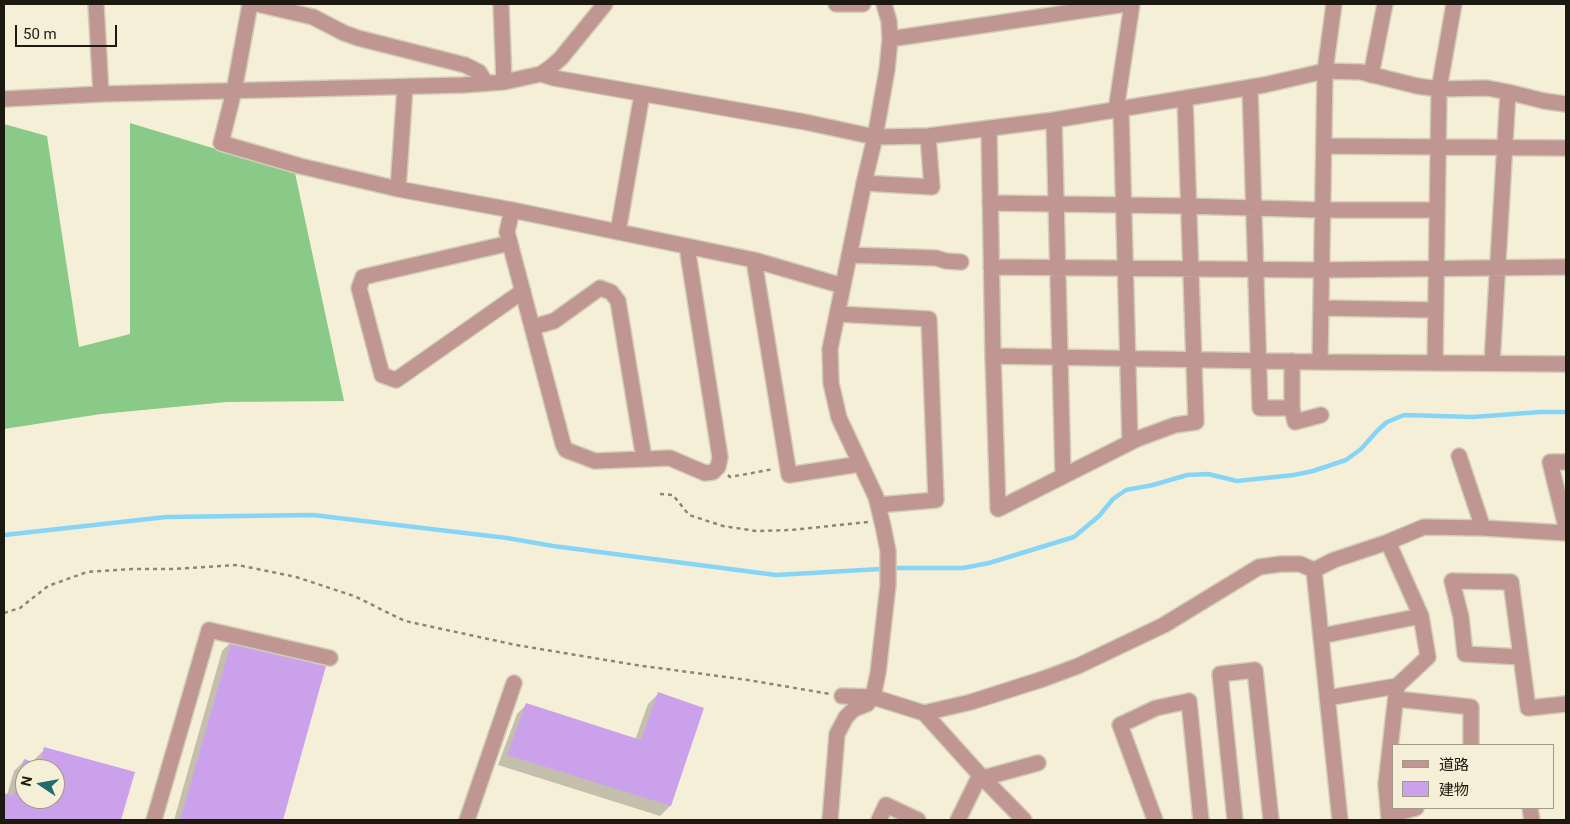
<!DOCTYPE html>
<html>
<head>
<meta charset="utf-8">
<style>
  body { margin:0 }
  #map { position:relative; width:1570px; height:824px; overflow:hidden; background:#f5efd7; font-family:Roboto,"Noto Sans JP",sans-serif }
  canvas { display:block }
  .frame { position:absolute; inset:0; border:5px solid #1c1911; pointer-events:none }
  .legend { position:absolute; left:1392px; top:744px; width:162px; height:65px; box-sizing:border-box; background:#f5efd7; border:1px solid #9e9988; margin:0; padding:6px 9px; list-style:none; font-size:15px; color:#1c1911 }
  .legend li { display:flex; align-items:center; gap:10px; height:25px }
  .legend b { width:25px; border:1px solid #9e9988 }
  .north { position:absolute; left:15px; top:759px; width:50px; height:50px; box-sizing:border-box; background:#f5efd7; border:1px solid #9e9988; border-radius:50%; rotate:282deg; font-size:14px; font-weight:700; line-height:20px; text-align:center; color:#1c1911 }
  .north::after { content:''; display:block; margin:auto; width:18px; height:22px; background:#216d6b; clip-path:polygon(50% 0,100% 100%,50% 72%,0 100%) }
  .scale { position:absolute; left:15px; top:25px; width:102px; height:22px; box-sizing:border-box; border:2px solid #1c1911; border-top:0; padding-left:6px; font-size:15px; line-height:18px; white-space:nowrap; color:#1c1911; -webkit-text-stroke:4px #f5efd7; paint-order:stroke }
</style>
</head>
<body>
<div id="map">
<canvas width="1570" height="824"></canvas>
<div class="frame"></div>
<ul class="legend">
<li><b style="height:6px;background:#c09693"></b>道路</li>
<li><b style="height:14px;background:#cca1eb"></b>建物</li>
</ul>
<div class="north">N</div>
<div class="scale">50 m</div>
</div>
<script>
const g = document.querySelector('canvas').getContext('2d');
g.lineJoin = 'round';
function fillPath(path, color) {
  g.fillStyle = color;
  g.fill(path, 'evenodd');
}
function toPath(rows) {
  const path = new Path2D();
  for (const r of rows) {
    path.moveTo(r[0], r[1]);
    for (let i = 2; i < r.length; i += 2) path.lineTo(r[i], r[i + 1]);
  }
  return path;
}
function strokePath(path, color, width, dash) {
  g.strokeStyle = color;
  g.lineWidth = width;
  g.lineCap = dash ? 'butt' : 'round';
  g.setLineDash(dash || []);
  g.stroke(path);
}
fillPath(toPath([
  [130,123,295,173,344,401,227,402,101,414,4,429,4,124,47,136,79,347,130,334]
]), '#8aca88');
fillPath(toPath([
  [232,641,325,667,282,820,174,820,222,651],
  [658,694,702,709,670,806,660,816,498,765,517,714,527,704,635,740,648,704],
  [45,749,133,773,120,820,4,820,4,794,7,795,14,771,24,761,34,763,35,759],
  [25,769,55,769,55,799,25,799]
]), '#0003');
strokePath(toPath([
  [4,535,166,517,313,515,507,538,553,546,776,575,898,568,963,568,989,563,1074,537,1099,516,1113,499,1126,490,1153,485,1187,475,1208,474,1237,481,1294,475,1313,471,1346,460,1361,449,1378,430,1387,422,1404,415,1473,417,1540,412,1566,412]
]), '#86d5f6', 4.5);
fillPath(toPath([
  [232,640,326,666,283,820,180,820],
  [658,692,704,708,671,806,507,755,526,703,641,740],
  [44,747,135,772,121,820,4,820,4,793,13,796,24,759,40,764],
  [25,769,55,769,55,799,25,799]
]), '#cca1eb');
const minor = toPath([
  [96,4,101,94],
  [250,4,234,91,221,143,300,166,398,189,512,210,754,260,843,286],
  [257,4,313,17,344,33,358,38,465,65,479,72,486,83],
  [501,4,504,82],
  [836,4,863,4],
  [890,39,1126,4],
  [541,74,554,78,805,122,875,137,928,136,1054,120,1264,85,1325,71,1361,72,1417,86,1439,89,1487,88,1508,92,1544,101,1566,104],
  [1371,75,1385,4],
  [1250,87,1260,408,1292,408,1295,422,1321,415],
  [4,99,101,94,463,85,504,82,541,74,551,67,561,58,605,4],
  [1121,109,1130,442],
  [1116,110,1132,4],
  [1054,120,1063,476],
  [989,129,993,356,998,509,1137,439,1175,425,1196,422,1185,98],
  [1324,146,1566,148],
  [864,183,932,187,928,136],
  [398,189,405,87],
  [990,203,1188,206,1322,210,1437,210],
  [512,210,507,232,563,444,566,450,595,461,670,458,705,473,713,472,718,467,720,457,687,247],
  [618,232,642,94],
  [510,243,363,277,359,288,382,375,396,380,523,291],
  [849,255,936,258,946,261,961,262],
  [754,260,789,475,860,464],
  [991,267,1321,270,1566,267],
  [1321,308,1435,310],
  [837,314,929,319,936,500,878,505],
  [533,327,554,321,600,288,611,292,618,301,644,459],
  [993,356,1320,362,1566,364],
  [1292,361,1292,408],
  [1320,362,1325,71,1334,4],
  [1435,363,1439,89,1454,4],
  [1492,363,1508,92],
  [1459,456,1483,528],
  [1566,462,1550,462,1566,527],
  [1388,542,1421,616],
  [1314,570,1340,820],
  [1321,636,1421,616,1428,657,1397,686],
  [1521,657,1465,654,1461,617,1452,581,1511,582,1528,708,1566,704],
  [842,696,873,697,924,713,980,775,1024,820],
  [1327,698,1397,686,1386,784,1394,781],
  [1396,699,1471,707,1471,745],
  [924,713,971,702,1043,679,1078,666,1164,625,1259,567,1281,564,1300,564,1314,570,1334,560,1388,542,1424,527,1483,528,1566,533],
  [983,778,1038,763],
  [1386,784,1389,820],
  [1530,808,1532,820],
  [1389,815,1416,808],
  [154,820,209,630,330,658],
  [467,820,514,683],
  [830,820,837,734,846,717,854,709,867,704,873,697,878,673,888,585,888,551,883,526,876,497,839,418,831,383,830,349,864,183,875,137,887,70,890,39,889,21,884,4],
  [879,820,886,805,918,820],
  [958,820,980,775],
  [1155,820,1120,725,1156,708,1189,701,1201,820],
  [1235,820,1220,674,1255,670,1271,820]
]);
strokePath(minor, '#d2cdb7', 18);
strokePath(toPath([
  [728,475,730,477,774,469],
  [660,494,673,495,689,515,723,526,756,531,791,530,868,522],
  [4,613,20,608,48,586,87,572,132,569,175,569,238,565,296,577,354,596,405,621,516,645,636,665,748,680,830,694]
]), '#8a8676', 2.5, [4, 4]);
strokePath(minor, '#c09693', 15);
</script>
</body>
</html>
